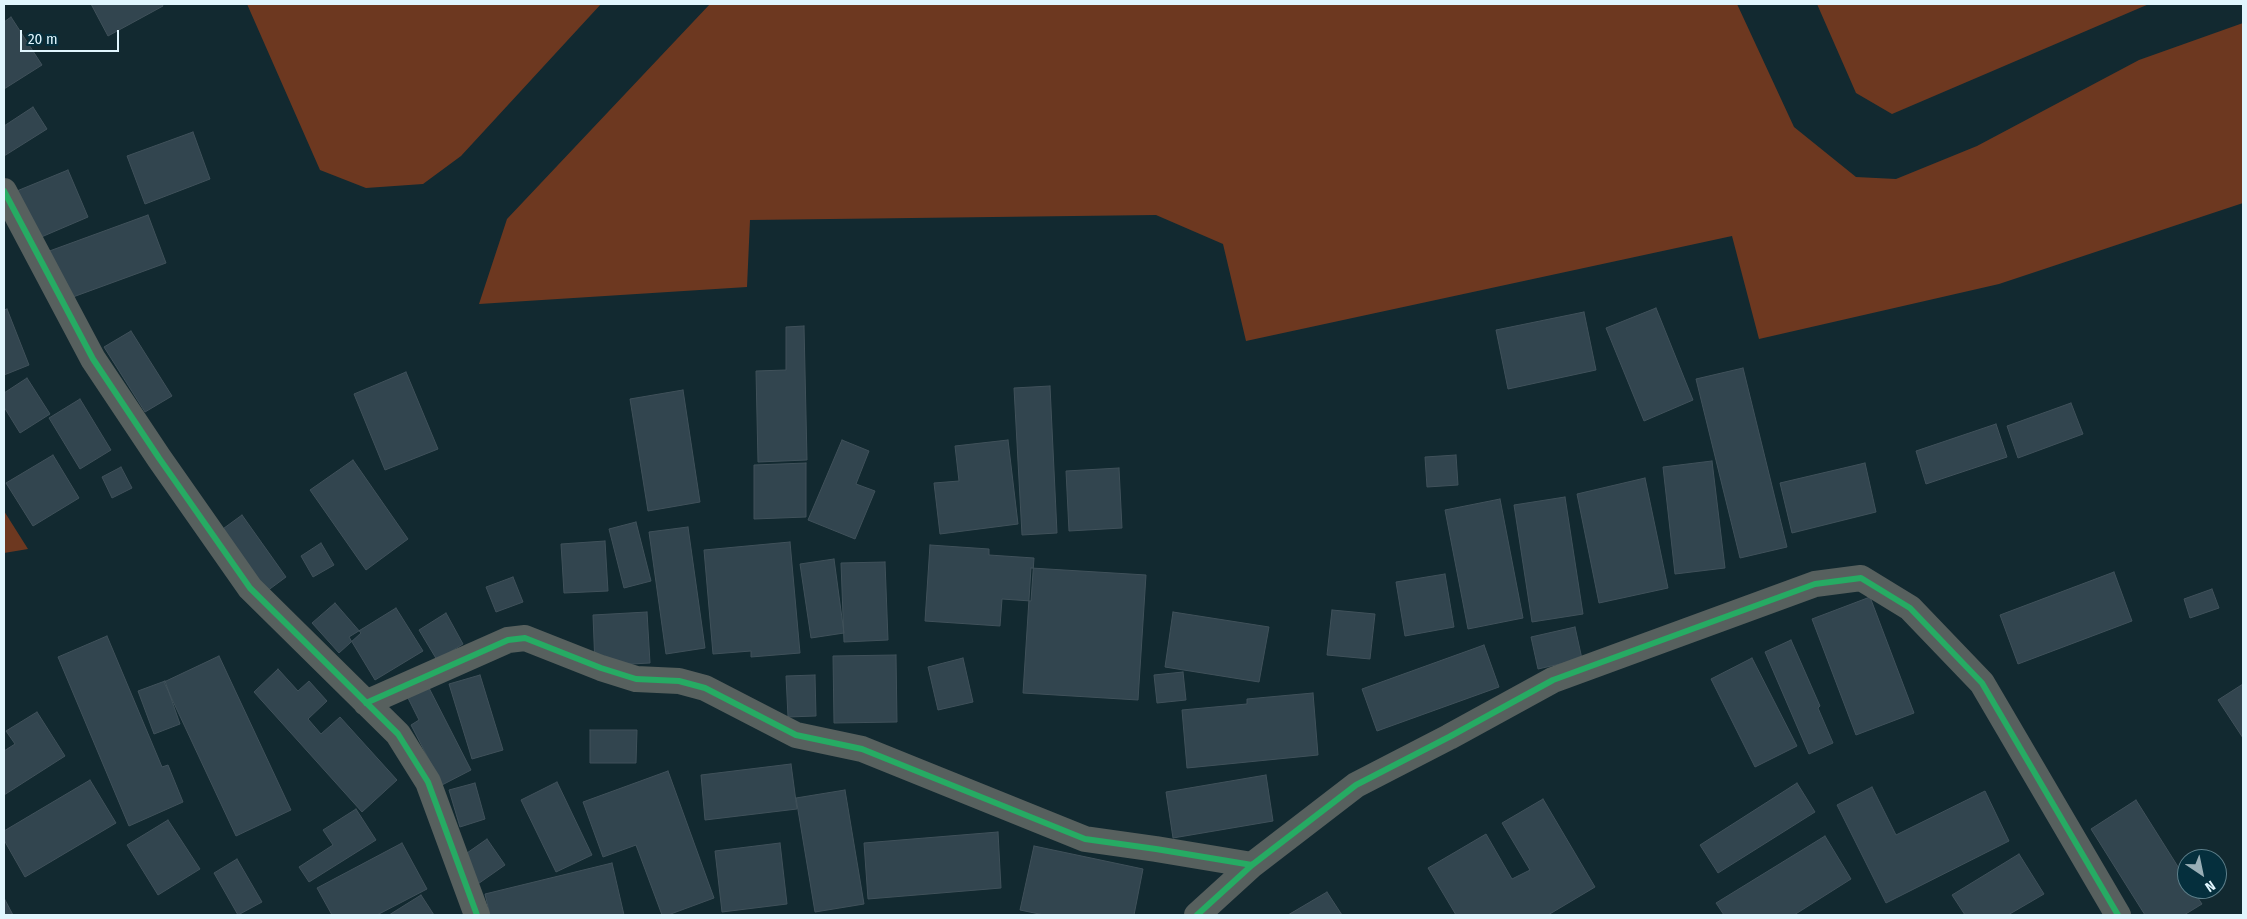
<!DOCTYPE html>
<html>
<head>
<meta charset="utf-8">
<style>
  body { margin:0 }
  #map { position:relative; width:2247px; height:919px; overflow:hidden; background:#122930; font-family:"Fira Sans Condensed",sans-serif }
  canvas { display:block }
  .frame { position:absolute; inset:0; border:5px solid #e1f6fe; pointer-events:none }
  .north { position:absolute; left:2177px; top:849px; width:50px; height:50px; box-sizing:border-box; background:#052f3d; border:1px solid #5d7f8a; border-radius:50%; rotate:146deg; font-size:14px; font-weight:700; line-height:20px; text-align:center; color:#e1f6fe }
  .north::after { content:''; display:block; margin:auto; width:18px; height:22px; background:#99aeb6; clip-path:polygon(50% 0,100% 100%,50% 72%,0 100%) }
  .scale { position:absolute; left:20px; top:30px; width:99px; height:22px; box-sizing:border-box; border:2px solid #e1f6fe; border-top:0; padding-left:6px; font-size:15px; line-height:18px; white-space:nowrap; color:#e1f6fe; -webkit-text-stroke:4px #052f3d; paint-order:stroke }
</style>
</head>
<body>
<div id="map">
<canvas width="2247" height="919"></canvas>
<div class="frame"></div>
<div class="north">N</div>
<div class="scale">20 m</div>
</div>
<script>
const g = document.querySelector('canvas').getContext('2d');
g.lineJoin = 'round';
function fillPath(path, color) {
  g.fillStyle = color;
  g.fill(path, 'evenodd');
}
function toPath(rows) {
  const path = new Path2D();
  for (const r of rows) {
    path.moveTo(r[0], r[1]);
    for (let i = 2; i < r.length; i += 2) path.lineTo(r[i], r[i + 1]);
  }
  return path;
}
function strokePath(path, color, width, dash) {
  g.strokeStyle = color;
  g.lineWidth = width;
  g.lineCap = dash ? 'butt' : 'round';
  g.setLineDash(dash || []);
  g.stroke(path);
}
fillPath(toPath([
  [247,4,601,4,461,156,423,184,366,188,320,170],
  [710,4,1737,4,1794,127,1856,177,1896,179,1977,146,2139,60,2243,23,2243,203,1999,284,1759,339,1732,236,1246,341,1223,244,1156,215,750,220,747,287,479,304,507,219],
  [1817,4,2149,4,1892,114,1856,93],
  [4,511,28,549,4,553]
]), '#6d3820');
const building = toPath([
  [91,4,162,4,163,6,108,36,91,4],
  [11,17,42,65,4,89,4,22,11,17],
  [33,107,47,129,4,156,4,126,33,107],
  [193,132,210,179,145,204,127,156,193,132],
  [68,170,88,217,32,241,12,193,68,170],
  [148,215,166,263,62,301,44,253,148,215],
  [1656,308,1693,400,1644,421,1606,328,1656,308],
  [7,309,29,365,4,375,4,310,7,309],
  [1584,312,1596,370,1508,389,1496,330,1584,312],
  [804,326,807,460,758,462,756,371,786,370,786,327,804,326],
  [131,331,172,396,145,412,104,347,131,331],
  [1743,368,1787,547,1740,558,1696,379,1743,368],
  [406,372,438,449,385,470,354,394,406,372],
  [27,378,50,414,20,433,4,407,4,393,27,378],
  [1050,386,1057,533,1022,535,1014,388,1050,386],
  [683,390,700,502,648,511,630,399,683,390],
  [80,399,111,450,80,469,49,418,80,399],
  [2071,403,2083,434,2018,458,2007,426,2071,403],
  [1996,424,2007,457,1926,484,1916,451,1996,424],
  [842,440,869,451,856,484,875,491,855,539,808,520,842,440],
  [1008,440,1018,524,940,534,934,483,959,481,955,446,1008,440],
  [53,455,79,498,33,526,6,483,53,455],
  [1456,455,1458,485,1427,487,1425,457,1456,455],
  [353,460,408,539,366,570,310,490,353,460],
  [1712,461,1725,568,1675,574,1663,467,1712,461],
  [806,463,806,517,754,519,754,465,806,463],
  [1865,463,1876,512,1792,533,1780,483,1865,463],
  [121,467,132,488,112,498,102,477,121,467],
  [1119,468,1122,528,1069,531,1066,471,1119,468],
  [1645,478,1668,588,1599,603,1577,494,1645,478],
  [1565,497,1583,614,1532,622,1514,505,1565,497],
  [1500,499,1523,618,1468,629,1445,510,1500,499],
  [242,515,286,577,263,594,220,531,242,515],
  [636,522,651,581,624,588,609,529,636,522],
  [688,527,705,648,666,654,649,532,688,527],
  [605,541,608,591,564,593,561,544,605,541],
  [790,542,800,653,751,657,751,651,713,654,704,550,790,542],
  [321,543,334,565,313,577,301,556,321,543],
  [930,545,989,549,989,555,1034,558,1031,601,1002,599,1000,626,925,621,930,545],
  [834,559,844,633,811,638,800,564,834,559],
  [885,562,888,640,844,642,841,563,885,562],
  [1031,568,1146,575,1138,700,1023,693,1031,568],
  [2114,572,2132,621,2018,664,2000,615,2114,572],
  [1445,574,1454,627,1405,636,1396,582,1445,574],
  [513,577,523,602,496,612,486,587,513,577],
  [2212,589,2219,608,2190,618,2184,599,2212,589],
  [1870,597,1914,713,1856,735,1812,619,1870,597],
  [335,603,361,633,339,653,312,623,335,603],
  [396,608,423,651,375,680,349,637,396,608],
  [1332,610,1375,614,1370,659,1327,655,1332,610],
  [647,612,650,663,595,666,593,615,647,612],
  [1173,612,1269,627,1259,682,1165,667,1173,612],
  [446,613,463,644,437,660,419,630,446,613],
  [1575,627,1582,659,1538,669,1531,637,1575,627],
  [107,636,162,767,168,765,183,802,129,826,58,657,107,636],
  [1791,640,1820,706,1818,708,1833,743,1809,754,1765,652,1791,640],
  [1484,645,1499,687,1377,731,1362,689,1484,645],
  [896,655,897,722,834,723,833,656,896,655],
  [219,656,291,810,236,836,164,682,219,656],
  [963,658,973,702,938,710,928,667,963,658],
  [1752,658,1797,746,1755,767,1711,679,1752,658],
  [278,669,298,691,309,681,327,701,308,719,321,734,340,717,397,780,362,812,254,692,278,669],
  [1183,672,1186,700,1157,703,1154,675,1183,672],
  [480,675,503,750,472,759,449,684,480,675],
  [815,675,816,716,788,717,786,676,815,675],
  [165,681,180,724,154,734,138,691,165,681],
  [2243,684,2243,738,2218,700,2243,684],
  [428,686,471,770,442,785,411,725,419,720,407,696,428,686],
  [1313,693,1318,755,1187,768,1182,710,1247,704,1247,699,1313,693],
  [37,712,65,756,4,795,4,751,15,744,6,731,37,712],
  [590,730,637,730,636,763,590,763,590,730],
  [791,764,797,809,705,820,701,775,791,764],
  [668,771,714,898,668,915,662,915,636,845,603,857,583,802,668,771],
  [1266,775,1273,821,1173,838,1166,792,1266,775],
  [90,780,116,823,25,877,4,840,4,831,90,780],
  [557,782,592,855,556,872,521,800,557,782],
  [475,783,485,819,460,827,449,790,475,783],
  [1797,783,1815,812,1718,873,1700,845,1797,783],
  [1872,787,1896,835,1985,791,2009,841,1886,903,1837,805,1872,787],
  [845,790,864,904,815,912,796,798,845,790],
  [1543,799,1595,887,1548,915,1456,915,1428,868,1486,834,1512,879,1530,870,1502,823,1543,799],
  [2136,800,2187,881,2187,889,2192,889,2202,904,2184,915,2145,915,2091,829,2136,800],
  [356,809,376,840,309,882,299,867,333,845,323,830,356,809],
  [168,820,200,869,158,895,127,845,168,820],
  [998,832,1001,888,868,899,864,843,998,832],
  [1825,836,1851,879,1794,915,1724,915,1716,903,1825,836],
  [487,839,505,865,475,886,457,860,487,839],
  [402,843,427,889,377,915,332,915,317,888,402,843],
  [780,843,787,904,722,912,715,851,780,843],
  [1034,846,1143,869,1134,915,1044,915,1020,910,1034,846],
  [2019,854,2044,894,2008,915,1965,915,1952,895,2019,854],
  [237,859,262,902,238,915,214,873,237,859],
  [612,863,624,915,490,915,485,894,612,863],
  [1327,892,1342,915,1288,915,1327,892],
  [421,895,434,915,389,915,421,895],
  [4,898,13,915,4,915,4,898]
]);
fillPath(building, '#32454f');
strokePath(building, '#40515a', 1);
strokePath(toPath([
  [4,191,93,359,159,458,250,588,398,734,428,782,477,915],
  [366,703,508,640,525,638,601,668,636,679,679,681,705,688,796,735,862,749,1085,839,1156,849,1252,865],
  [1197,915,1252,865,1356,785,1449,737,1553,680,1815,584,1861,578,1910,608,1982,683,2118,915]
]), '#57605e', 26);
strokePath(toPath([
  [4,191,93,359,159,458,250,588,398,734,428,782,477,915],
  [366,703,508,640,525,638,601,668,636,679,679,681,705,688,796,735,862,749,1085,839,1156,849,1252,865],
  [1197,915,1252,865,1356,785,1449,737,1553,680,1815,584,1861,578,1910,608,1982,683,2118,915]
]), '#26ab63', 6);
</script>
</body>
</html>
